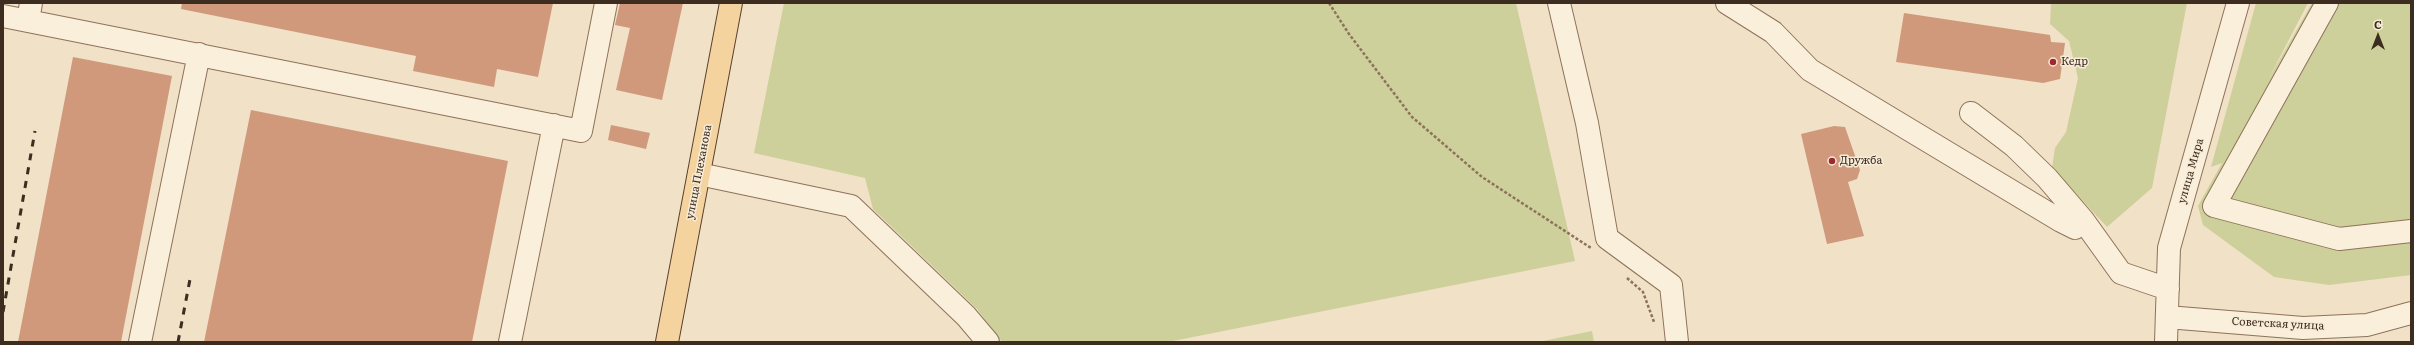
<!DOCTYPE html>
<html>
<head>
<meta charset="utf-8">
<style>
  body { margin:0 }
  #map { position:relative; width:2414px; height:345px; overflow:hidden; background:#f0e1c7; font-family:Literata,serif }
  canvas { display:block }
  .frame { position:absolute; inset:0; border:4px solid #3d2c20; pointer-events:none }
  .north { position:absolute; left:2358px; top:16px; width:40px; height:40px; -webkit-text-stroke:3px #f7ecd7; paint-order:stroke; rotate:0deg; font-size:11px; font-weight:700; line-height:16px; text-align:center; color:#3d2c20 }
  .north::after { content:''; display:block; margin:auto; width:14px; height:18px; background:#3d2c20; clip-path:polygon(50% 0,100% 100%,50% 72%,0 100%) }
</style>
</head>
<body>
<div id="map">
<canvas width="2414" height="345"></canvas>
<div class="frame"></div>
<div class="north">С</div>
</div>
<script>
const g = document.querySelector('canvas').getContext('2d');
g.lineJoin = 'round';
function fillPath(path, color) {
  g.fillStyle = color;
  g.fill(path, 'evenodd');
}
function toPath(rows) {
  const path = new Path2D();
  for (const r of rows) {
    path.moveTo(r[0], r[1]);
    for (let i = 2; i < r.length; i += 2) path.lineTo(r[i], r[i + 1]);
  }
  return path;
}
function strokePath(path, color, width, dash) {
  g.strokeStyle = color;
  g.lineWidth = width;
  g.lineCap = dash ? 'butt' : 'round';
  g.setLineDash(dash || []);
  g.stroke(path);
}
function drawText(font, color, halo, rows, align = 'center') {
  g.font = font + ' Literata,serif';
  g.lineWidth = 3;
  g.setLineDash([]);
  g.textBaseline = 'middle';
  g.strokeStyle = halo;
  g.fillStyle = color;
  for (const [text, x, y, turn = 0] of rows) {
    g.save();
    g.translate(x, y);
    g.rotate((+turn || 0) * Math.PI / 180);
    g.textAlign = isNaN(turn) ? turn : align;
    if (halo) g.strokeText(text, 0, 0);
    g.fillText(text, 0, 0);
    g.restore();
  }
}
fillPath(toPath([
  [784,3,1516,3,1575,261,1168,342,1002,342,977,309,873,209,865,178,754,153],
  [2051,3,2187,3,2152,188,2107,227,2052,168,2055,148,2066,132,2078,78,2069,41,2050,24],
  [2256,3,2308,3,2268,80,2312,3,2411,3,2411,275,2329,285,2274,277,2203,225,2198,206,2222,163,2211,167],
  [1592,331,1594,342,1538,342]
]), '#cdd09a');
fillPath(toPath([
  [182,3,553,3,538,77,497,69,494,87,413,71,416,56,181,9],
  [620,3,683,3,662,100,616,90,630,28,615,25],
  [1904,13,2050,35,2051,42,2065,43,2060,79,2043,83,1896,62],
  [73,57,172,76,121,342,18,342],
  [251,110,508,161,472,342,204,342],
  [611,125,650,133,646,149,608,140],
  [1834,126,1845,127,1860,170,1857,179,1848,182,1864,236,1827,244,1801,134]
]), '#d0997c');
const minor = toPath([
  [31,3,28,21,581,131,606,3],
  [1559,3,1587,123,1607,238,1671,285,1677,342],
  [1727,3,1773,32,1810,70,2061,221,2075,228,2083,220,2121,273,2168,289],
  [2327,3,2214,206,2339,239,2411,231],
  [3,16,28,21],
  [1971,113,2014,146,2047,178,2083,220],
  [699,174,851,206,966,316,988,342],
  [2167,317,2303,328,2367,325,2411,313],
  [140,342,199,54],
  [510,342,554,125],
  [2166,342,2169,248,2238,3]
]);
const major = toPath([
  [667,342,731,3]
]);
strokePath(minor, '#8e725b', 24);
strokePath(major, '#5b412f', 24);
strokePath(toPath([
  [1329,3,1349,34,1412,117,1482,177,1591,248],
  [1627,278,1643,292,1654,322]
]), '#8e725b', 2.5, [3, 2]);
strokePath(minor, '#faefdb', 22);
strokePath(major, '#f4d39f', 22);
strokePath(toPath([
  [3,312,35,131],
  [178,342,191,274]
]), '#3d2c20', 3, [7, 7]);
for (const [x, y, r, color] of [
  [2053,62,4,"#9f2832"],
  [1832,161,4,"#9f2832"]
]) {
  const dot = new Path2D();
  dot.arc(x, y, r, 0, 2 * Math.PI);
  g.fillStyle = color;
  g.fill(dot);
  strokePath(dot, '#f7ecd7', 1.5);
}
drawText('11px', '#3d2c20', '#f7ecd7', [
  ["Кедр",2061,62],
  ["Дружба",1840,161]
], 'left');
drawText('11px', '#3d2c20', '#f7ecd7', [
  ["улица Мира",2191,171,-74],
  ["улица Плеханова",699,172,-79],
  ["Советская улица",2278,324,3]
]);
</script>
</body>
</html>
